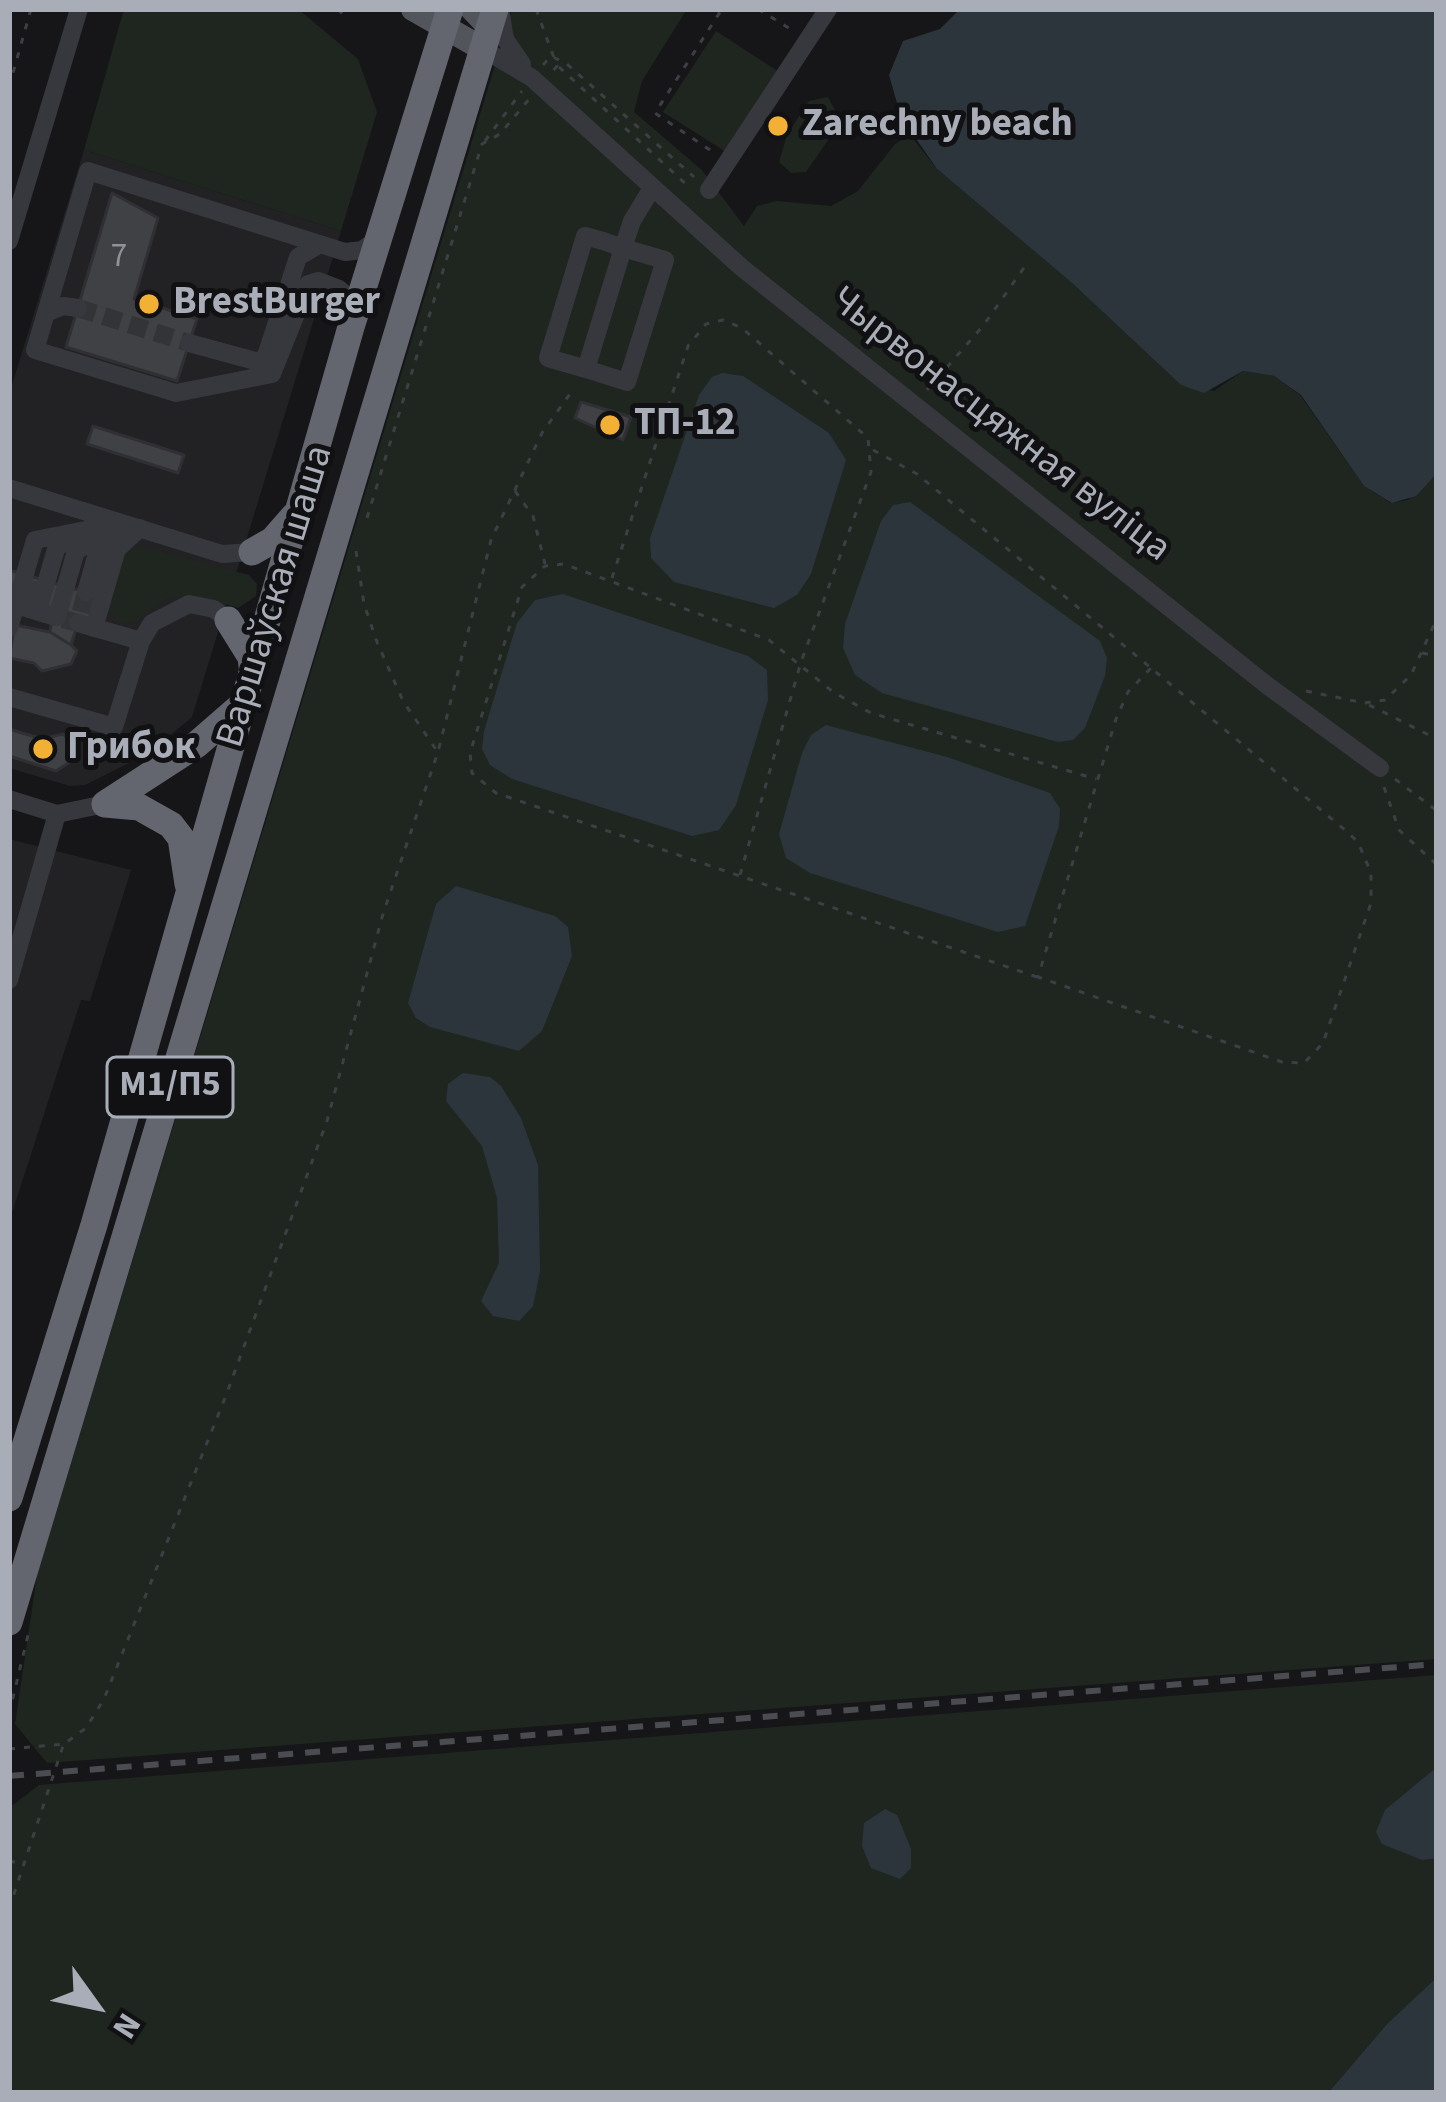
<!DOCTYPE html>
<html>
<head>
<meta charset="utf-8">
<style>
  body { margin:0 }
  #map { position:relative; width:1446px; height:2102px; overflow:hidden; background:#161618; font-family:"Source Sans 3",sans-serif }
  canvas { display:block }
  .frame { position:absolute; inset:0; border:12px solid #a8adb8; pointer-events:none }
  .north { position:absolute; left:36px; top:1946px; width:120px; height:120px; -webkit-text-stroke:9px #111113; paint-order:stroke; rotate:123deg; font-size:33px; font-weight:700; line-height:48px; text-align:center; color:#a8adb8 }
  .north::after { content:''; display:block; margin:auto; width:42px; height:54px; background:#a8adb8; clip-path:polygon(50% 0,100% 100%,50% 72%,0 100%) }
</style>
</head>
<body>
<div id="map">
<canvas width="1446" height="2102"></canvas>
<div class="frame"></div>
<div class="north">N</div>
</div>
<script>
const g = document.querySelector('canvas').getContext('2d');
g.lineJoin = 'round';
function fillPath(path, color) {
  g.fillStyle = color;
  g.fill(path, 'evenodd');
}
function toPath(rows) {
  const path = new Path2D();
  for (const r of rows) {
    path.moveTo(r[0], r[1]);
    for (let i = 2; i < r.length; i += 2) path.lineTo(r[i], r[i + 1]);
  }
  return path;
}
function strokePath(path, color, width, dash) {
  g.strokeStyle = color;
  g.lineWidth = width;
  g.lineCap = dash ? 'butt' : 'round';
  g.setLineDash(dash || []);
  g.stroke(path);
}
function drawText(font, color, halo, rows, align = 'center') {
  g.font = font + ' "Source Sans 3",sans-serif';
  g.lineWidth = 10;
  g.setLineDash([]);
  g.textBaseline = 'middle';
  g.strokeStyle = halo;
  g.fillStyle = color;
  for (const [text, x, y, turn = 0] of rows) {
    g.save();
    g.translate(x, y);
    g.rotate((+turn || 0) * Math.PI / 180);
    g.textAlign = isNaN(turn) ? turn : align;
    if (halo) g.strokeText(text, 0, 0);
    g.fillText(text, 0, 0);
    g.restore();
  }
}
fillPath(toPath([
  [84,150,341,231,192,717,149,753,85,785,70,786,9,768,9,395],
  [9,839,131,870,90,1001,81,1000,9,1222]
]), '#222225');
fillPath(toPath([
  [124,9,298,9,358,59,377,112,341,231,84,150],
  [512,9,687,9,642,81,634,112,702,170,744,226,757,206,776,201,831,206,858,191,895,144,910,135,937,169,1072,283,1181,385,1214,391,1243,371,1274,376,1300,395,1364,486,1391,503,1408,500,1437,473,1437,1659,47,1763,15,1724,37,1575],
  [716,31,779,72,726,152,663,112],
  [828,97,836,112,833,133,806,172,791,173,779,162,787,135,809,101],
  [132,544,249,575,257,584,256,596,238,608,211,599,169,597,136,621,121,624,106,609,123,553],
  [1437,1675,1437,1977,1387,2024,1328,2093,9,2093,9,1808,39,1785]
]), '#1e261f');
fillPath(toPath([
  [960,9,1437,9,1437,473,1416,496,1392,503,1364,486,1301,395,1274,376,1243,371,1204,393,1181,385,1072,283,937,169,901,117,889,75,903,41,940,29],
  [722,373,743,376,829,433,846,460,811,574,797,595,774,608,674,582,651,558,650,538,699,395,712,377],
  [910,502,1100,641,1107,658,1105,676,1085,728,1073,740,1058,742,882,693,855,675,843,648,845,624,881,521,893,505],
  [563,594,748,656,767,670,768,700,736,805,719,830,692,836,512,779,490,765,482,749,484,731,517,623,535,600],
  [826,725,947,757,1050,793,1060,809,1059,826,1025,926,998,932,810,873,786,858,779,834,802,753,811,735],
  [456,886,555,916,568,927,572,956,542,1031,519,1051,430,1027,416,1018,408,1003,436,904],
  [463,1073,490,1077,501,1086,521,1118,538,1165,540,1271,533,1306,519,1321,493,1316,481,1301,499,1263,497,1198,482,1146,446,1101,448,1084],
  [1437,1767,1437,1858,1422,1860,1382,1844,1376,1832,1385,1810],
  [885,1809,897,1815,911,1849,911,1868,900,1879,871,1868,862,1846,864,1823],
  [1437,1977,1437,2093,1328,2093,1387,2024]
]), '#2c353c');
const building = toPath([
  [112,193,158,218,134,299,197,319,177,381,66,347,112,193],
  [581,402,631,417,623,440,575,418,581,402],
  [93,426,184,455,178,473,87,444,93,426],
  [9,570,99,596,90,625,78,622,71,645,50,632,53,614,9,600,9,570],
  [15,625,50,632,71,645,77,651,71,664,42,671,34,663,9,658,15,625],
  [9,729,42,739,63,734,76,745,76,758,56,771,9,756,9,729]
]);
fillPath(building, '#404145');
strokePath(building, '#303034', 3);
strokePath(toPath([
  [78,308,189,343],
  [63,619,78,623,86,592]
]), '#333438', 18, [18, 9]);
strokePath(toPath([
  [338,9,345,17],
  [536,9,557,66,552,72],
  [758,9,792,30],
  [543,65,551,56,567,64,694,177],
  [559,67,689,187],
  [9,87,31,9],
  [485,141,522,91],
  [710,150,655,113,722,9],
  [927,390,983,326,1028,262],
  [873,450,917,474,1151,668,1345,830,1358,842,1371,873,1371,903,1323,1043,1304,1063,1282,1062,1038,977,1116,719,1128,692,1151,668],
  [515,491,533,516,545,564],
  [367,518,482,144,500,134,530,98],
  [356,551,364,604,377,642,403,701,437,751],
  [612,578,688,346,706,324,723,320,742,328,868,438,871,472,801,662,740,875],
  [1422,653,1437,656],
  [1306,691,1364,703,1385,700,1411,675,1437,618],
  [1369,705,1437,739],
  [1395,779,1437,811],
  [1384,787,1399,830,1437,865],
  [1037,977,496,793,472,773,470,753,522,587,545,566,564,564,769,640,833,692,871,713,1096,779],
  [9,1714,28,1635],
  [9,1749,64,1744,86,1728,104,1699,225,1398,327,1121,383,914,438,752,491,540,542,433,572,391],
  [9,1861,24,1864],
  [9,1909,63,1746],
  [9,1975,9,2003]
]), '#3d3f44', 3, [6, 9]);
strokePath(toPath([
  [500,9,505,39,522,64],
  [483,49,532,78,741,267,1268,686,1380,768],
  [709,190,828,9],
  [9,241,79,9],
  [46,313,63,306,78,308],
  [351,315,348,297,339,289,318,281,308,284,272,374,176,393,35,350,88,171,345,252,362,250,378,239],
  [189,343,259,362,266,356,298,257,320,244],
  [586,369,548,358,585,236,603,241,623,248,665,260,627,382,586,369,623,248,632,221,652,188],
  [9,488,222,554,252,552],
  [32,589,26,608,53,616],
  [86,592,96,557,114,535],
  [38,610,57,546,75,540],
  [57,617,76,551,111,531],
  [78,623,141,641],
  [9,628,35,540,121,523],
  [94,628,117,549,140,528],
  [9,697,114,727,141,641,152,623,189,604,214,609,228,620],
  [9,799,57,814,105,804],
  [9,980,57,814]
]), '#37383d', 18);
strokePath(toPath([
  [413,9,483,49],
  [472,9,490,28]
]), '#53555c', 24);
strokePath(toPath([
  [252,552,273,540,294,516],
  [228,620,251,657,253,675],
  [105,804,196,745,242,705],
  [105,804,139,807,171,825,181,838,188,884],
  [9,1498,94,1225,351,327,450,9],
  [9,1622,495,9]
]), '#63666e', 27);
strokePath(toPath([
  [9,1776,1437,1664]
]), '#4a4c52', 6, [15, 12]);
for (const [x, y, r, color] of [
  [778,126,12,"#f2b134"],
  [149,304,12,"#f2b134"],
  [610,425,12,"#f2b134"],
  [43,749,12,"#f2b134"]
]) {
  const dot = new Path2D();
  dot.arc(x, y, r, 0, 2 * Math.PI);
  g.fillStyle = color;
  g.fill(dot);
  strokePath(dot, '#111113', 4.5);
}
drawText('33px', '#8e929b', null, [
  ["7",119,259]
]);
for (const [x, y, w] of [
  [170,1087,126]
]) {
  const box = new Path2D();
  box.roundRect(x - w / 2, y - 30, w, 60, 9);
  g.fillStyle = '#111113';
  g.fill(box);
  strokePath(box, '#a8adb8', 3);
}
drawText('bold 36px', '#a8adb8', null, [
  ["М1/П5",170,1087]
]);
drawText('bold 39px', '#a8adb8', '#111113', [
  ["Zarechny beach",802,126],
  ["BrestBurger",173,304],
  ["ТП-12",634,425],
  ["Грибок",67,749]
], 'left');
drawText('39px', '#a8adb8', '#111113', [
  ["Чырвонасцяжная вуліца",999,426,38],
  ["Варшаўская шаша",277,597,-73]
]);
</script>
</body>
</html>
